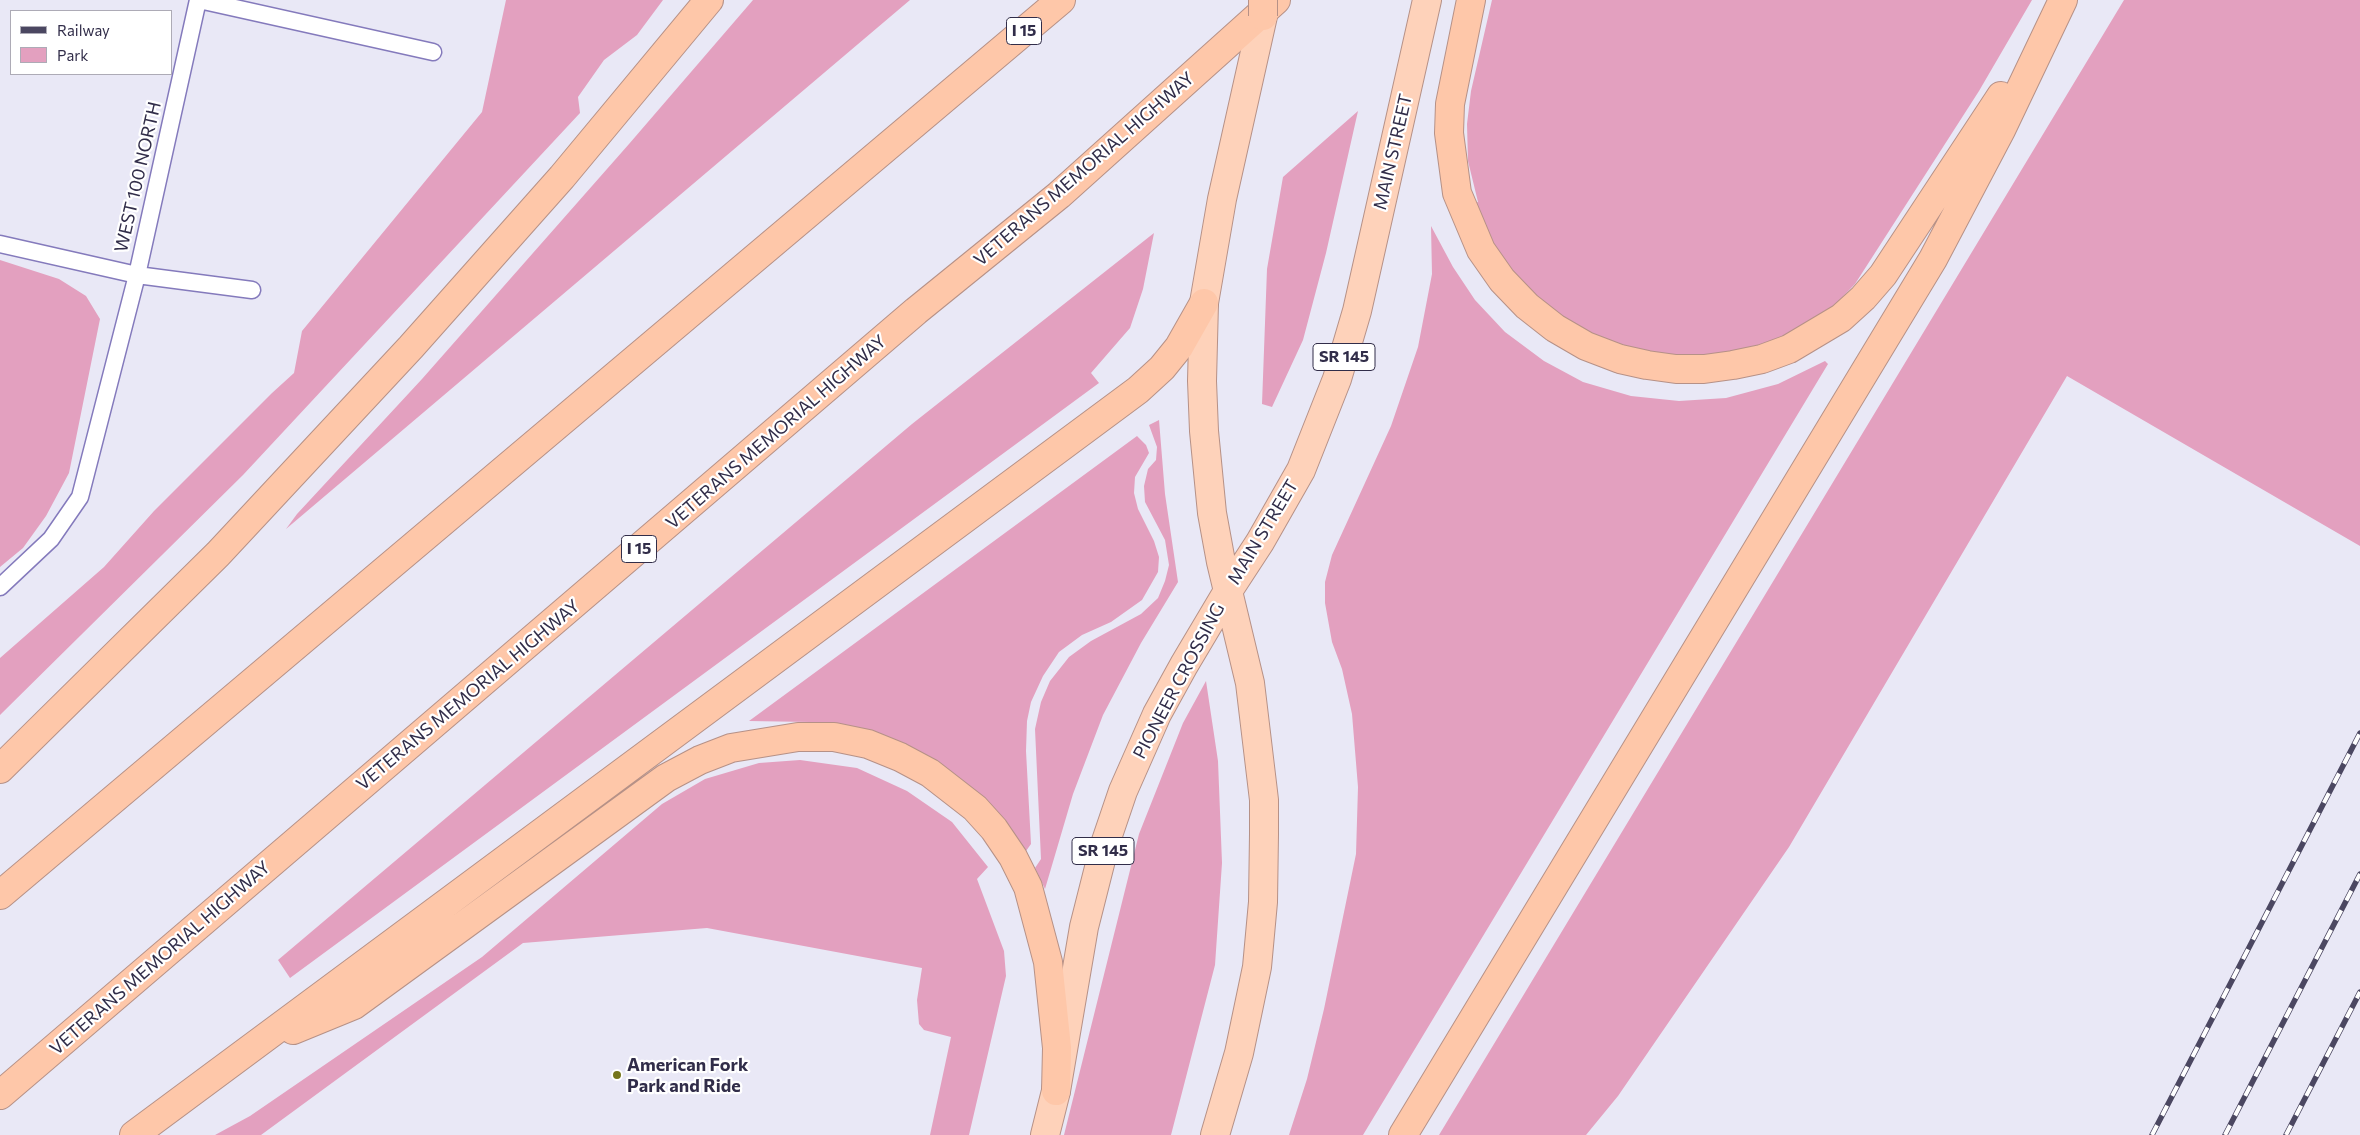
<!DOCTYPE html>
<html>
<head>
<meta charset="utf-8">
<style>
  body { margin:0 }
  #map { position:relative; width:2360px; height:1135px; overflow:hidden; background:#e9e8f6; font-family:Commissioner,sans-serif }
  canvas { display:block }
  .legend { position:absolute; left:10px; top:10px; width:162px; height:65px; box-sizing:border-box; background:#fff; border:1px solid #adabb6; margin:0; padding:6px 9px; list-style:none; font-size:15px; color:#312d49 }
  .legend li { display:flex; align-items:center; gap:10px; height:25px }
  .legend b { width:25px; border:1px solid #adabb6 }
</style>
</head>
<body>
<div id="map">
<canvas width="2360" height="1135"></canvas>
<ul class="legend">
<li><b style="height:6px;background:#4b4761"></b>Railway</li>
<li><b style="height:14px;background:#e3a0bf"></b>Park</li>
</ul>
</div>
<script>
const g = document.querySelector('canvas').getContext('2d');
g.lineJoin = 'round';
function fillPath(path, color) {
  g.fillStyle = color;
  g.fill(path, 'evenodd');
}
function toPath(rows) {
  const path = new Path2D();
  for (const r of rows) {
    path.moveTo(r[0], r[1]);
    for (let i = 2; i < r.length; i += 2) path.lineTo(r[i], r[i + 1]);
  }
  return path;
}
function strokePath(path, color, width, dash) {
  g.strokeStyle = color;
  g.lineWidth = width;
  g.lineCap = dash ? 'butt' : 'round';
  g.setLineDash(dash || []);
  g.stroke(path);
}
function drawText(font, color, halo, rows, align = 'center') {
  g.font = font + ' Commissioner,sans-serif';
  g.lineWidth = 4.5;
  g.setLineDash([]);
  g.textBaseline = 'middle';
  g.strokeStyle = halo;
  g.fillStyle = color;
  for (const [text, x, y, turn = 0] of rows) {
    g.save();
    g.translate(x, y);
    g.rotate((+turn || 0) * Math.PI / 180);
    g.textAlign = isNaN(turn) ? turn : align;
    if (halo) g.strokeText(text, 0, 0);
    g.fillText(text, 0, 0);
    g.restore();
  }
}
fillPath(toPath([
  [506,0,663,0,637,35,604,60,578,97,580,113,243,475,0,715,0,658,104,567,154,511,272,393,294,373,302,331,482,112],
  [753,0,910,0,286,529,297,514,422,379,629,144],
  [1492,0,2032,0,1979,91,1855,284,1830,310,1804,329,1727,358,1637,357,1536,307,1467,205,1478,202,1468,161,1467,124,1471,91],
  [2124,0,2360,0,2360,546,2067,376,1789,847,1618,1096,1586,1135,1439,1135],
  [1358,111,1326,253,1303,340,1272,407,1262,404,1267,269,1283,177],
  [1431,226,1453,267,1475,300,1505,332,1544,361,1583,382,1631,396,1679,401,1726,398,1778,384,1825,361,1828,364,1363,1135,1289,1135,1307,1079,1324,1009,1356,854,1358,787,1352,714,1342,669,1332,642,1325,603,1325,582,1332,555,1391,426,1418,347,1432,274],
  [1154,233,1143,289,1130,328,1091,373,1099,383,290,978,278,960,912,424],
  [0,260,59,279,86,296,100,319,69,473,46,516,23,548,0,567],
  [1159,420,1165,494,1178,582,1141,643,1103,715,1073,794,1045,889,1035,868,1041,859,1035,729,1041,702,1050,681,1069,657,1091,641,1141,614,1158,598,1165,581,1169,565,1165,540,1145,502,1144,486,1148,469,1156,460,1157,447,1149,425],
  [1137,436,1146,445,1149,453,1135,477,1134,493,1138,509,1154,541,1159,557,1158,572,1142,600,1111,622,1082,635,1059,652,1043,676,1031,702,1027,721,1026,751,1031,844,1026,851,986,802,952,772,912,748,862,728,809,722,749,721],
  [1206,681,1218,761,1222,863,1215,965,1171,1135,1064,1135,1139,834,1183,723],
  [800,760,857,768,907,791,952,822,988,867,977,879,1004,951,1006,976,969,1135,930,1135,951,1037,924,1030,919,1024,917,1000,922,968,707,928,523,943,261,1135,215,1135,250,1116,482,957,662,804,705,779,759,763]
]), '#e3a0bf');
const service = toPath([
  [199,0,433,52],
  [0,244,137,275,198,0],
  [0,587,51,539,80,497,137,275,252,290]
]);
const trunk = toPath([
  [1045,1135,1056,1091,1084,927,1105,844,1123,791,1157,714,1184,665,1228,591,1260,542,1301,470,1337,379,1357,311,1427,0],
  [1215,1135,1239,1053,1257,967,1263,902,1264,834,1264,800,1250,683,1221,562,1212,513,1204,431,1202,381,1204,303,1222,199,1263,16]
]);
const motorway = toPath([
  [1471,0,1450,104,1449,133,1457,193,1481,250,1502,280,1527,306,1555,328,1586,346,1620,359,1647,365,1676,369,1704,369,1733,365,1762,359,1789,349,1841,318,1863,298,1883,275,2001,96],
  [0,769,218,554,411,347,562,177,709,0],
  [0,895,1061,0],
  [293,1030,354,1005,666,778,700,760,731,748,798,737,834,737,868,744,900,757,930,773,975,808,994,829,1013,857,1028,887,1048,962,1057,1048,1056,1091],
  [0,1095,916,311,1059,195,1276,0],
  [134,1135,1138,390,1162,368,1179,347,1204,303],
  [1403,1135,1933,259,2001,130,2063,0]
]);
strokePath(service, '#847abc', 19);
strokePath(trunk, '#b69187', 30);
strokePath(motorway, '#b69187', 30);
strokePath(service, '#fff', 16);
strokePath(trunk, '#fed2ba', 28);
strokePath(motorway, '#fec7a9', 28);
const rail = toPath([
  [2152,1135,2360,733],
  [2225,1135,2360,874],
  [2286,1135,2360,992]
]);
strokePath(rail, '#4b4761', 5.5);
strokePath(rail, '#fff', 4, [11]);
const motorwayBridge = toPath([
  [1263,0,1263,16]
]);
strokePath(motorwayBridge, '#b69187', 30, []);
strokePath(motorwayBridge, '#fec7a9', 28);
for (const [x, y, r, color] of [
  [617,1075,5,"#75751b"]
]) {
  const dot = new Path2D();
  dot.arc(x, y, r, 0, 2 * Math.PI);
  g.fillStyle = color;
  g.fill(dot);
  strokePath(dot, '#fff', 2);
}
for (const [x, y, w] of [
  [1024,31,35],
  [1344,357,62],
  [639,549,35],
  [1103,851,62]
]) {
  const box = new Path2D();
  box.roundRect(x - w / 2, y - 13.5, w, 27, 4);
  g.fillStyle = '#fff';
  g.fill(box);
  strokePath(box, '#312d49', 1);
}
drawText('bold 16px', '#312d49', null, [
  ["I 15",1024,31],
  ["SR 145",1344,357],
  ["I 15",639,549],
  ["SR 145",1103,851]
]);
drawText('18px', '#312d49', '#fff', [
  ["MAIN STREET",1393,152,-77],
  ["VETERANS MEMORIAL HIGHWAY",1084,169,-41],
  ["WEST 100 NORTH",138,177,-77],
  ["VETERANS MEMORIAL HIGHWAY",776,432,-41],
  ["MAIN STREET",1263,532,-59],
  ["PIONEER CROSSING",1179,681,-62],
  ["VETERANS MEMORIAL HIGHWAY",468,695,-40],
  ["VETERANS MEMORIAL HIGHWAY",160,958,-41]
]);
drawText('bold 18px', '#312d49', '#fff', [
  ["American Fork",627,1065],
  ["Park and Ride",627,1086]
], 'left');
</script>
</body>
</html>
